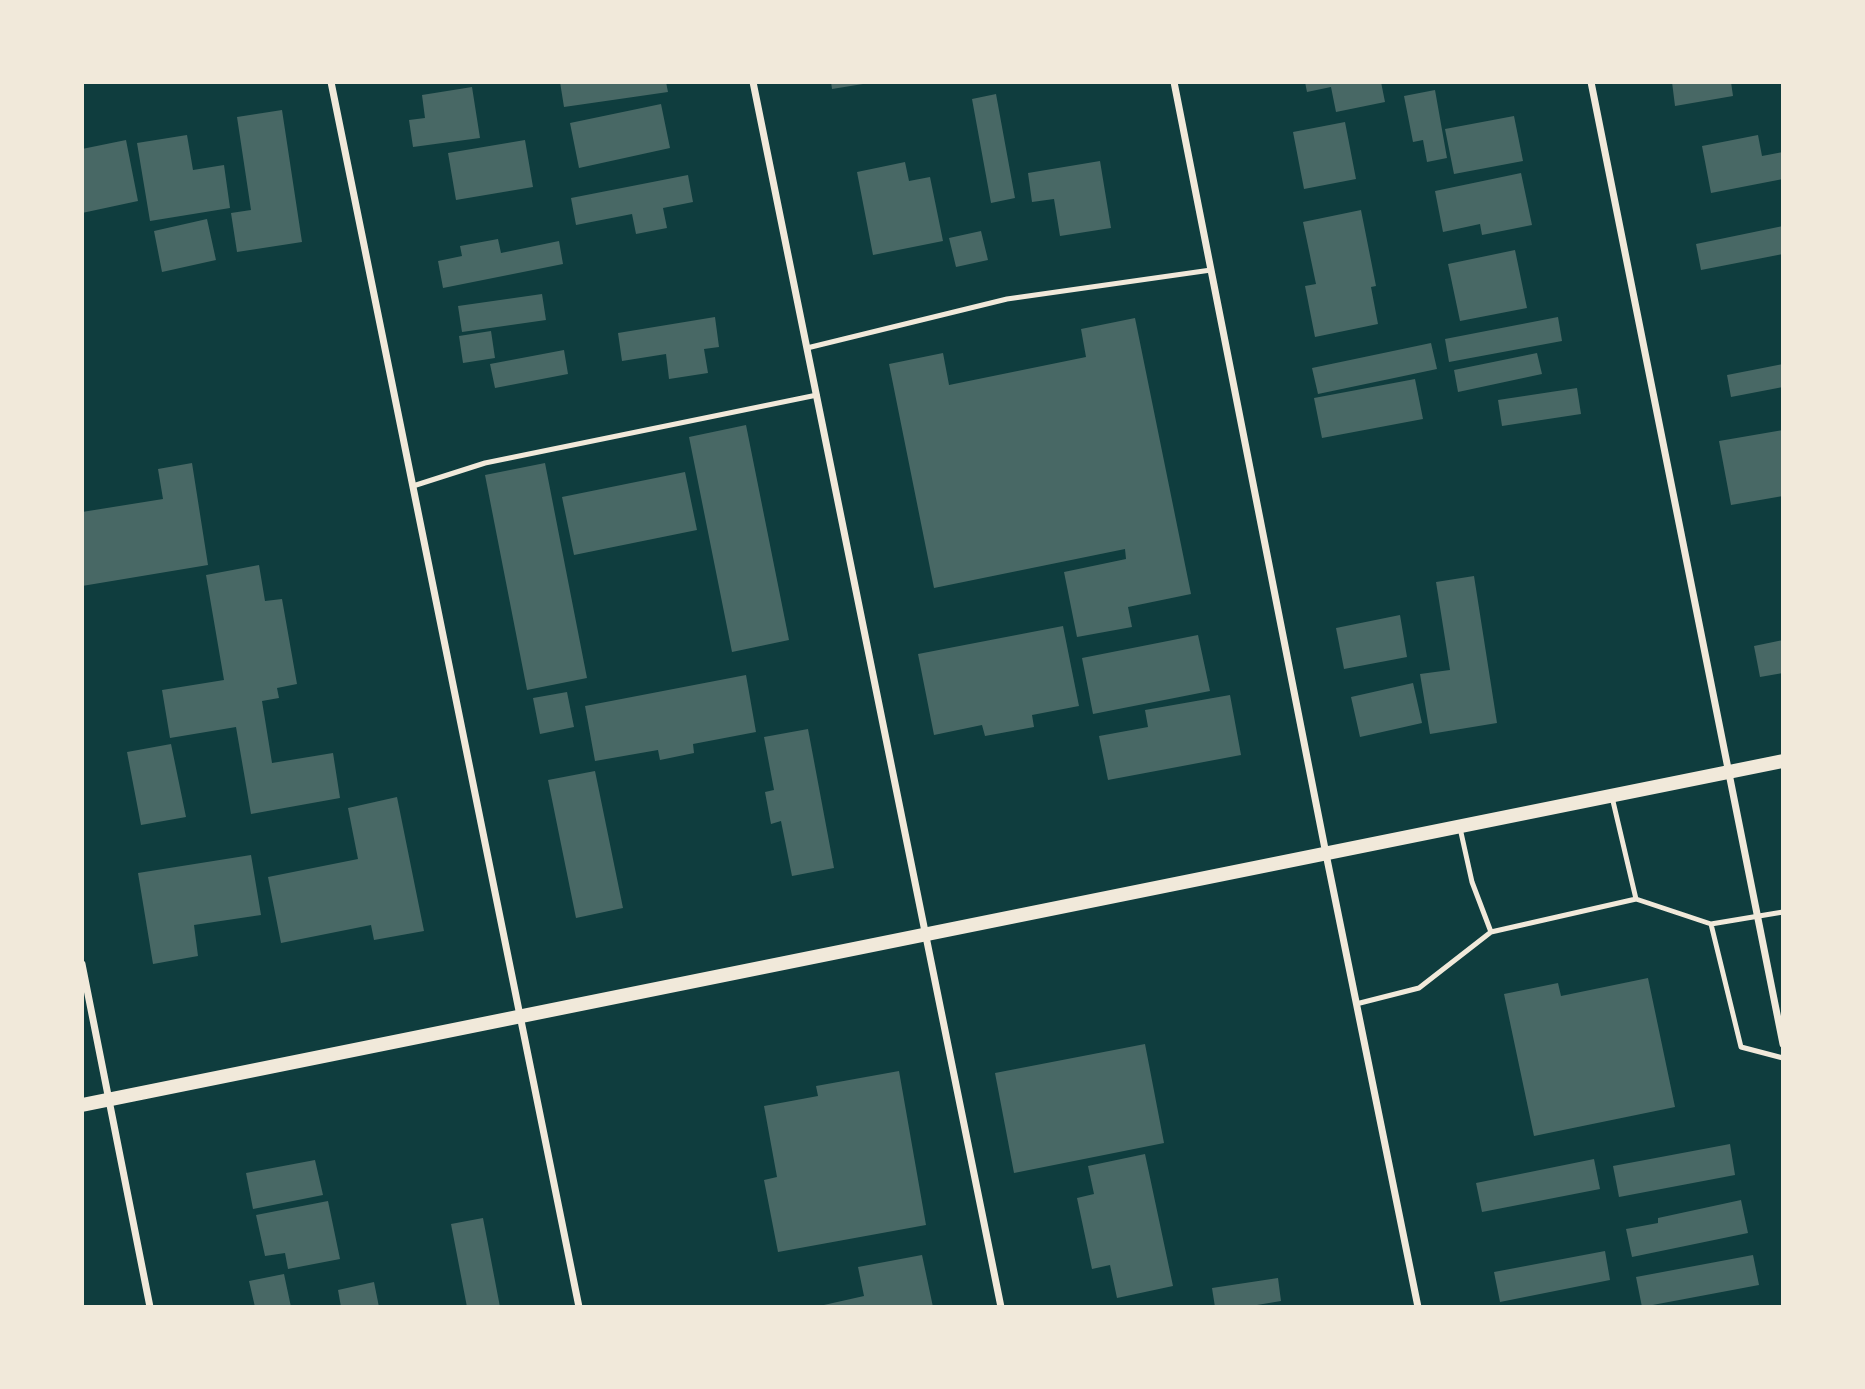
<!DOCTYPE html>
<html>
<head>
<meta charset="utf-8">
<style>
  body { margin:0 }
  #map { position:relative; width:1865px; height:1389px; overflow:hidden; background:#0f3d3e; font-family:"Varela Round",sans-serif }
  canvas { display:block }
  .frame { position:absolute; inset:0; border:84px solid #f1e9da; pointer-events:none }
</style>
</head>
<body>
<div id="map">
<canvas width="1865" height="1389"></canvas>
<div class="frame"></div>
</div>
<script>
const g = document.querySelector('canvas').getContext('2d');
g.lineJoin = 'round';
function fillPath(path, color) {
  g.fillStyle = color;
  g.fill(path, 'evenodd');
}
function toPath(rows) {
  const path = new Path2D();
  for (const r of rows) {
    path.moveTo(r[0], r[1]);
    for (let i = 2; i < r.length; i += 2) path.lineTo(r[i], r[i + 1]);
  }
  return path;
}
function strokePath(path, color, width, dash) {
  g.strokeStyle = color;
  g.lineWidth = width;
  g.lineCap = dash ? 'butt' : 'round';
  g.setLineDash(dash || []);
  g.stroke(path);
}
fillPath(toPath([
  [560,82,666,82,668,92,564,107],
  [831,82,863,82,863,84,832,89],
  [1305,82,1381,82,1385,102,1336,112,1331,87,1307,92],
  [1672,82,1731,82,1733,96,1675,106],
  [472,87,480,138,413,147,409,120,425,118,422,95],
  [1435,90,1447,158,1427,162,1423,140,1413,142,1404,96],
  [996,94,1015,198,991,203,972,99],
  [661,104,670,148,579,168,570,123],
  [282,110,302,242,237,252,231,213,251,210,237,117],
  [1514,116,1523,161,1454,174,1445,129],
  [1345,122,1356,179,1304,189,1293,132],
  [187,135,193,170,224,165,230,208,150,221,137,143],
  [1758,135,1762,156,1783,152,1783,179,1711,193,1702,146],
  [126,140,138,201,82,213,82,149],
  [525,140,533,187,456,200,448,153],
  [1100,161,1111,228,1060,236,1054,199,1032,202,1028,173],
  [905,162,909,181,930,177,943,241,873,255,857,172],
  [1521,173,1532,225,1482,235,1480,224,1443,232,1435,191],
  [688,175,693,202,663,208,667,228,636,234,632,214,576,225,571,198],
  [1361,210,1376,286,1371,287,1378,324,1315,337,1305,286,1316,284,1303,222],
  [207,219,216,260,162,272,154,231],
  [1783,226,1783,254,1701,270,1696,244],
  [981,231,988,260,956,267,949,238],
  [498,239,501,253,559,241,563,264,443,288,438,261,462,256,460,246],
  [1515,250,1527,308,1460,321,1448,264],
  [542,294,546,320,462,332,458,306],
  [715,317,719,347,704,349,708,373,669,379,666,354,622,361,618,333],
  [1558,317,1562,341,1449,362,1445,339],
  [1135,318,1191,594,1128,607,1132,627,1077,637,1064,572,1126,559,1125,549,934,588,889,364,943,353,949,385,1086,357,1081,329],
  [491,331,495,358,463,363,459,336],
  [1431,343,1437,369,1318,394,1312,368],
  [564,350,568,374,495,388,490,364],
  [1537,353,1542,374,1458,392,1454,370],
  [1783,364,1783,387,1731,397,1727,375],
  [1415,379,1423,419,1322,438,1314,398],
  [1577,388,1581,414,1502,426,1498,400],
  [746,425,789,640,732,652,689,437],
  [1783,430,1783,496,1731,505,1719,441],
  [192,463,208,565,82,586,82,512,163,499,158,469],
  [545,463,587,678,527,690,485,475],
  [685,472,697,530,574,555,562,497],
  [259,565,265,601,282,599,297,684,277,688,279,698,262,701,272,763,333,753,340,798,251,814,236,727,170,738,162,690,224,680,206,575],
  [1474,576,1497,723,1430,734,1420,674,1450,670,1436,582],
  [1400,615,1407,657,1344,669,1336,628],
  [1063,626,1079,706,1032,715,1034,727,985,736,982,725,934,735,918,654],
  [1198,635,1210,691,1093,714,1082,658],
  [1783,640,1783,673,1760,677,1754,646],
  [746,675,756,732,693,744,694,753,660,760,658,750,595,761,585,706],
  [1413,683,1422,723,1360,737,1351,697],
  [567,692,574,727,540,734,533,698],
  [1230,695,1241,755,1108,780,1099,736,1148,727,1145,710],
  [808,729,834,868,792,876,781,821,771,824,765,792,774,790,764,737],
  [171,744,186,817,141,825,127,752],
  [595,771,623,908,576,918,548,780],
  [397,797,424,931,374,940,371,925,281,943,268,877,358,859,348,808],
  [251,855,261,915,194,925,198,956,153,964,138,873],
  [1648,978,1675,1107,1534,1136,1504,994,1558,983,1561,996],
  [1145,1044,1164,1143,1014,1173,995,1073],
  [899,1071,926,1225,778,1252,764,1180,777,1177,764,1106,818,1096,816,1086],
  [1730,1144,1735,1175,1619,1197,1613,1166],
  [1145,1154,1173,1286,1117,1298,1110,1265,1092,1269,1077,1198,1094,1194,1088,1166],
  [1594,1159,1600,1189,1482,1212,1476,1183],
  [315,1160,323,1195,253,1209,246,1173],
  [1741,1200,1748,1233,1632,1257,1626,1229,1658,1223,1658,1218],
  [328,1201,340,1259,288,1269,285,1253,265,1256,256,1215],
  [483,1218,500,1307,467,1307,451,1224],
  [1605,1251,1610,1280,1500,1302,1494,1272],
  [922,1255,933,1307,815,1307,864,1296,858,1267],
  [1753,1255,1759,1285,1642,1307,1636,1277],
  [284,1274,291,1307,255,1307,249,1281],
  [1278,1278,1281,1301,1245,1307,1215,1307,1212,1288],
  [374,1282,379,1307,341,1307,338,1290]
]), '#486865');
strokePath(toPath([
  [807,348,1007,299,1211,270],
  [413,486,485,463,817,395],
  [1612,797,1636,899],
  [1460,828,1472,882,1491,932],
  [1711,924,1783,912],
  [1356,1004,1419,988,1491,932,1636,899,1711,924,1741,1047,1783,1058]
]), '#f1e9da', 5);
strokePath(toPath([
  [331,82,579,1307],
  [753,82,1001,1307],
  [1174,82,1326,854,1418,1307],
  [1591,82,1783,1044],
  [82,964,150,1307]
]), '#f1e9da', 7);
strokePath(toPath([
  [82,1105,1783,761]
]), '#f1e9da', 14);
</script>
</body>
</html>
